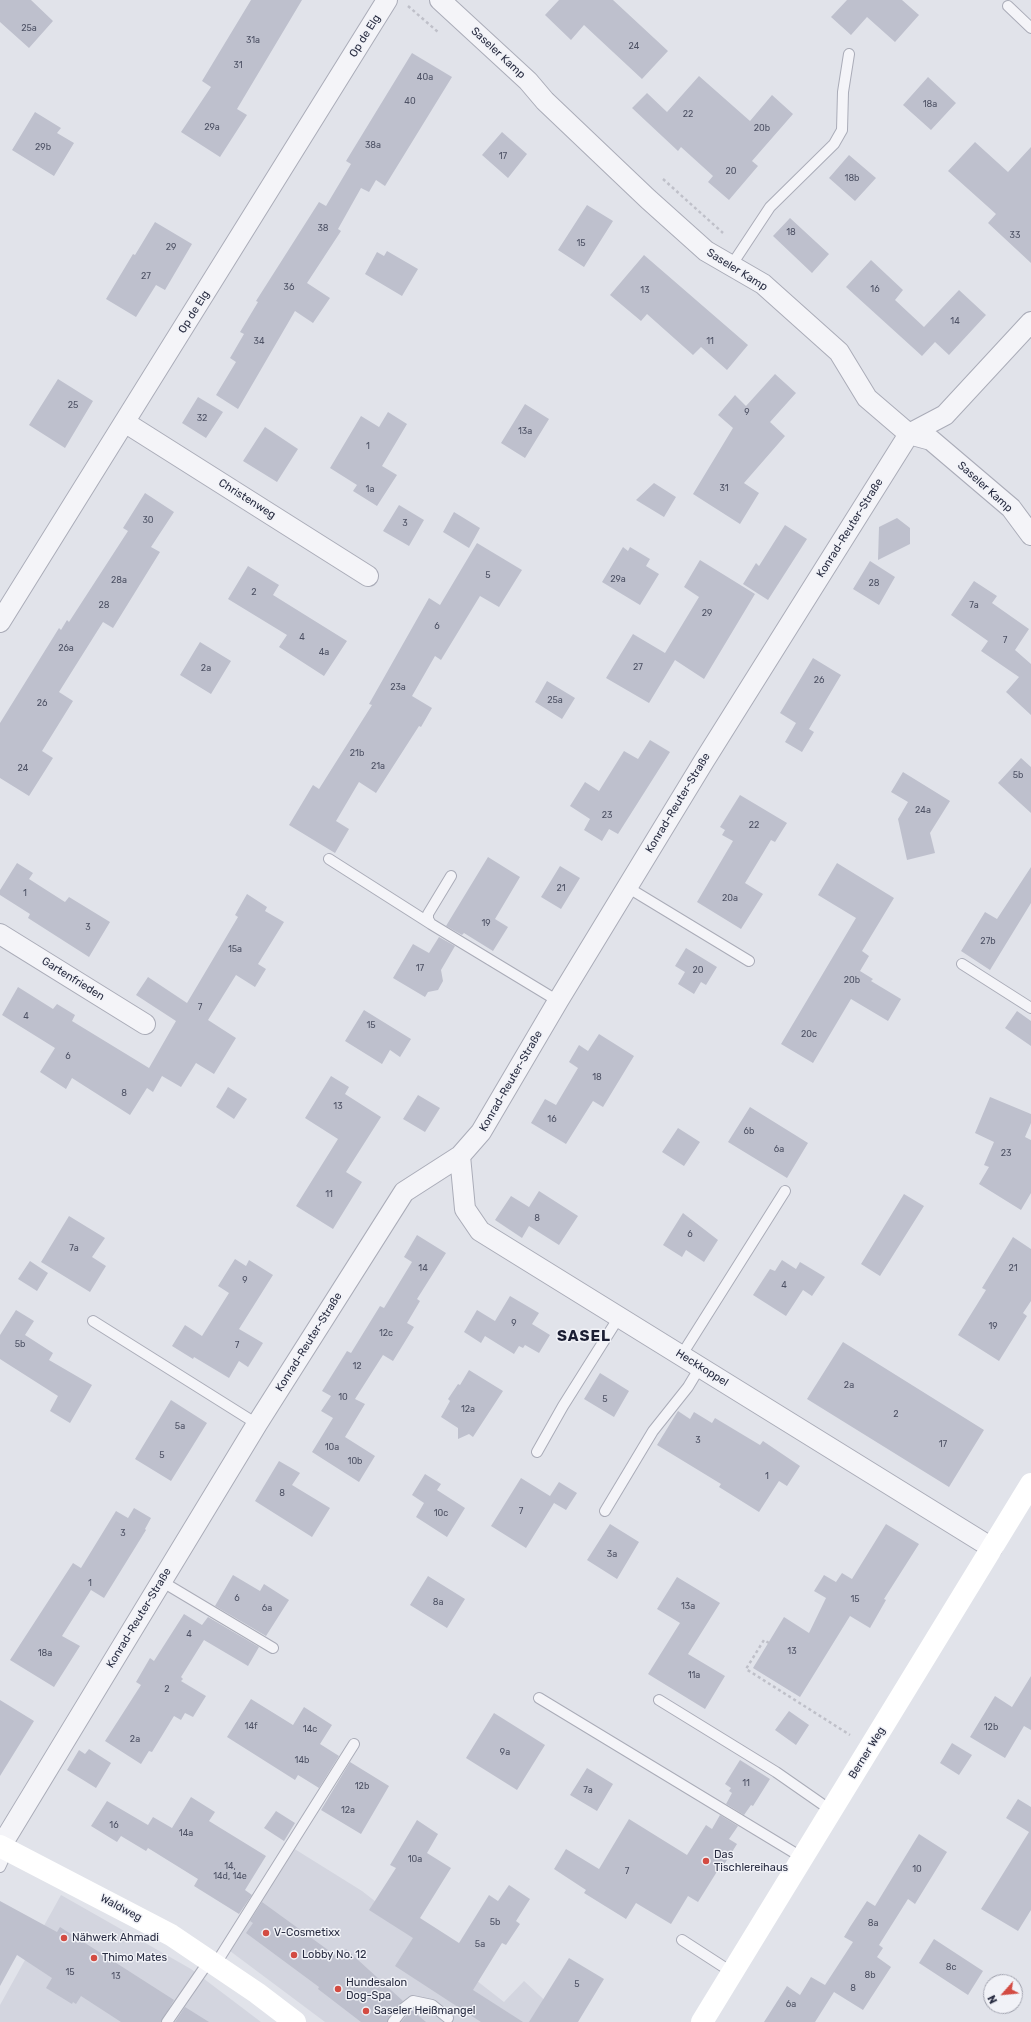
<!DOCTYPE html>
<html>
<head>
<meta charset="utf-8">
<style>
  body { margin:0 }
  #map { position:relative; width:1031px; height:2022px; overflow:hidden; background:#e1e3ea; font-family:Rubik,sans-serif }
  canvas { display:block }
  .north { position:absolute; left:983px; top:1974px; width:40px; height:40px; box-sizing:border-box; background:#f1f2f7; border:1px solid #a1a3af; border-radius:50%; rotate:243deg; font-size:11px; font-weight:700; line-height:16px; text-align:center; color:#292d42 }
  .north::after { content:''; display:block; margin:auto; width:14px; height:18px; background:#d34b42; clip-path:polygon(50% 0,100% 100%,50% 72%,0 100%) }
</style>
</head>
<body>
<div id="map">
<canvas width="1031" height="2022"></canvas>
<div class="north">N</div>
</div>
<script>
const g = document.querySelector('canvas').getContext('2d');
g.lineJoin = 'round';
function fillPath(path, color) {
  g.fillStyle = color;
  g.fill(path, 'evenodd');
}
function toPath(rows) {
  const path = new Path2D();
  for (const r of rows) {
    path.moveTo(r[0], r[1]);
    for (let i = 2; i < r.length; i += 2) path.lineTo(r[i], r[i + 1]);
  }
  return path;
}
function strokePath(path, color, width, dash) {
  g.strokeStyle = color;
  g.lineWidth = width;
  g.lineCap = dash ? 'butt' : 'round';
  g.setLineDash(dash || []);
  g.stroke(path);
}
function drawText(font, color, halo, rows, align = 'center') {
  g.font = font + ' Rubik,sans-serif';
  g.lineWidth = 3;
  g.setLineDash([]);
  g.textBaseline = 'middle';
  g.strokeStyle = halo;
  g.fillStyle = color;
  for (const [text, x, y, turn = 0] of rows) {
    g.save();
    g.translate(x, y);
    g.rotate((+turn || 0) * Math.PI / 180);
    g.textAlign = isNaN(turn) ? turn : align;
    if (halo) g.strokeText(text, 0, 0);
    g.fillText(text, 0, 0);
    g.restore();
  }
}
fillPath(toPath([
  [285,1843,362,1891,504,2002,524,1981,568,2022,325,2022,222,1945],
  [61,1895,191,1969,261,2022,0,2022,0,2005]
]), '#d3d5df');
fillPath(toPath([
  [0,0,31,0,53,21,29,48,0,22],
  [251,0,302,0,237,109,247,115,220,157,181,132,211,87,202,81],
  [559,0,613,0,668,51,642,79,584,25,571,40,545,15],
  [847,0,902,0,919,15,895,42,867,17,851,35,831,17],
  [412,53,452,77,385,186,376,180,369,192,361,188,338,229,341,231,307,283,330,298,313,323,295,311,238,409,216,395,236,362,230,358,244,334,240,332,258,302,256,301,319,202,326,206,351,164,346,161],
  [699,76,750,121,772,95,793,114,752,161,758,166,729,200,708,182,713,176,681,147,678,151,632,108,647,93,667,112],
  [928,77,956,103,931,130,903,105],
  [35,112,61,128,57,133,74,143,54,176,12,150],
  [502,132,527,154,508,178,482,155],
  [975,142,1008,172,1031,147,1031,263,988,223,996,214,948,171],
  [849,155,876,178,855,201,829,178],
  [587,205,613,221,584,267,558,250],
  [790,218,829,254,812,273,773,236],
  [155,222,192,244,165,290,156,285,136,317,106,299,133,254,135,255],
  [387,251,418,269,402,296,365,274,377,252,384,256],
  [644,255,748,345,727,370,701,347,693,355,647,314,641,321,610,295],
  [871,260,903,290,895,300,924,327,959,290,986,315,949,355,935,342,922,356,846,287],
  [775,374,796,393,770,422,785,436,744,483,759,493,740,524,693,494,733,428,718,415,735,395,746,406],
  [58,379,93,401,65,448,29,425],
  [198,397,223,412,206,438,182,423],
  [525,404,549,419,525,458,501,443],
  [388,412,407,424,382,466,397,475,377,506,353,491,357,485,330,468,361,416,379,427],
  [265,427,298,449,277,482,243,461],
  [654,483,676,497,664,517,636,500],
  [145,493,174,512,151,547,160,552,113,628,103,622,59,692,73,701,42,751,53,758,29,796,0,778,0,723,59,628,61,630,67,620,69,622,128,531,123,528],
  [399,505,424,520,409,546,383,531],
  [454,512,480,528,469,548,443,532],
  [897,518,910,528,910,544,878,560,879,527],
  [785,525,807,539,768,600,743,584,756,563,759,566],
  [477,543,522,570,499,607,480,596,441,660,435,656,412,696,432,708,421,727,419,726,376,793,359,782,336,821,349,829,335,853,289,825,313,785,319,789,372,705,369,704,429,598,440,605],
  [623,547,628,551,630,547,650,559,646,566,659,574,640,605,602,582],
  [700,560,755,594,704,679,675,660,649,703,606,678,633,634,665,653,699,597,684,587],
  [870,561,895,577,879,605,853,589],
  [248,566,279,585,273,595,347,641,324,676,279,647,287,635,228,599],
  [974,581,997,596,992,603,1029,629,1015,650,1031,664,1031,715,1006,692,1019,677,981,651,988,641,951,615],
  [200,642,231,661,211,694,180,675],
  [813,658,841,675,809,729,814,732,802,752,785,742,796,723,780,713],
  [547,681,575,698,562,719,535,702],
  [650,740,670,752,618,834,609,829,602,841,584,830,590,819,570,806,585,782,599,791,624,751,638,759],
  [1021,758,1031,767,1031,813,998,783],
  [903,772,950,801,930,833,935,853,907,860,898,819,908,802,891,792],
  [740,795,787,823,775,842,771,840,745,883,763,894,741,929,697,902,733,841,722,835,725,830,720,827],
  [488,857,520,877,495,919,508,927,493,951,464,933,462,935,446,926],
  [17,863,33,873,29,879,65,902,69,897,110,922,89,957,28,918,30,914,0,895,0,890],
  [837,863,894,898,862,951,869,956,860,971,873,979,871,981,901,999,888,1021,851,999,813,1063,781,1044,856,918,818,895],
  [560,866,580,878,561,909,541,897],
  [1031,867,1031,903,990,970,961,951,985,912,997,919],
  [247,894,267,907,265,911,284,922,258,964,266,969,255,987,236,975,208,1020,236,1038,214,1074,196,1063,181,1087,162,1076,153,1092,147,1088,130,1115,72,1078,66,1089,40,1072,55,1048,2,1015,18,987,53,1009,57,1004,75,1015,72,1021,149,1068,176,1021,136,995,148,977,187,1003,238,917,235,915],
  [439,937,455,946,441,970,443,981,438,990,428,992,425,997,393,978,413,944,429,953],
  [686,948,717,967,706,985,701,982,694,994,678,984,685,972,675,966],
  [364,1010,411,1039,400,1057,390,1050,382,1064,345,1041],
  [1017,1011,1031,1021,1031,1046,1005,1028],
  [599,1034,634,1056,603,1107,593,1101,566,1144,531,1123,545,1099,556,1105,578,1068,569,1062,579,1045,588,1051],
  [331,1076,349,1087,345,1094,381,1117,346,1172,362,1182,333,1229,296,1206,338,1139,305,1118],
  [228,1087,247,1099,234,1119,216,1107],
  [418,1095,440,1108,425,1132,403,1119],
  [990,1097,1031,1114,1031,1123,1025,1137,1031,1140,1031,1193,1021,1210,979,1184,989,1167,984,1165,994,1142,975,1133],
  [750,1107,808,1143,787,1178,728,1142],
  [678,1128,700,1142,684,1166,662,1152],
  [539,1191,578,1216,559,1245,529,1226,522,1238,495,1220,511,1196,529,1207],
  [904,1194,924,1206,880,1276,861,1264],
  [683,1213,718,1240,704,1262,686,1250,682,1257,663,1245],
  [69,1216,105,1238,92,1257,106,1266,90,1292,41,1262],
  [417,1235,446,1253,417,1299,420,1301,407,1323,414,1327,393,1361,383,1355,355,1399,365,1404,345,1437,375,1456,359,1482,312,1452,333,1418,321,1411,331,1396,322,1391,347,1351,351,1353,380,1306,384,1308,412,1262,404,1257],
  [1013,1237,1031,1249,1031,1301,1023,1313,1027,1316,999,1361,958,1335,986,1290,982,1288],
  [235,1259,246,1266,249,1260,273,1275,239,1329,263,1343,248,1367,239,1361,229,1378,194,1357,193,1359,172,1346,185,1325,202,1336,229,1293,218,1286],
  [782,1260,796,1269,800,1262,825,1277,812,1296,803,1290,786,1316,753,1295,770,1269,775,1271],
  [30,1261,48,1273,37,1291,18,1279],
  [510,1296,539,1313,532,1324,550,1335,539,1353,525,1345,523,1348,519,1346,514,1354,485,1336,481,1343,464,1332,477,1310,495,1321],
  [16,1310,34,1321,25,1335,53,1353,49,1360,92,1385,70,1423,50,1411,58,1396,0,1359,0,1335],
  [843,1342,984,1430,949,1487,807,1399],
  [469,1370,503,1391,473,1437,469,1434,458,1439,458,1428,441,1417,450,1401,448,1399,458,1384,460,1385],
  [600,1373,629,1391,614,1417,584,1399],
  [171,1400,207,1423,171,1481,135,1459],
  [678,1411,690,1419,694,1412,712,1423,715,1418,760,1445,763,1441,800,1466,787,1486,779,1481,759,1512,719,1487,721,1484,657,1445],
  [279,1461,300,1473,292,1485,330,1508,312,1537,255,1501],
  [425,1474,441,1484,437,1490,465,1508,447,1537,416,1517,424,1503,412,1495],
  [521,1478,550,1496,559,1482,577,1493,566,1510,554,1503,526,1548,491,1526],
  [134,1508,151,1518,145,1529,146,1530,104,1598,91,1590,62,1636,80,1646,54,1687,10,1660,73,1563,81,1568,116,1511,128,1518],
  [610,1524,639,1542,617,1579,587,1560],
  [886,1524,919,1544,884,1599,886,1600,870,1628,850,1616,800,1697,753,1668,784,1617,809,1633,826,1598,814,1591,824,1575,836,1582,842,1573,852,1579],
  [233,1575,260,1591,264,1584,289,1600,266,1636,215,1606],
  [428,1576,465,1599,447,1628,410,1605],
  [677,1577,720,1603,688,1654,725,1676,705,1709,648,1674,680,1623,657,1609],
  [184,1614,202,1625,208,1617,259,1647,248,1666,204,1640,181,1677,183,1679,181,1681,206,1696,193,1717,185,1713,181,1720,174,1716,152,1752,149,1751,141,1764,105,1741,141,1685,136,1682,150,1658,154,1661],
  [1031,1676,1031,1730,1024,1726,1005,1758,970,1737,995,1696,1012,1707],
  [251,1699,293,1725,304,1707,332,1725,320,1744,339,1756,319,1788,298,1775,295,1780,227,1737],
  [0,1700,34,1721,0,1776],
  [789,1711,809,1725,796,1745,775,1730],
  [494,1713,545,1745,517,1790,466,1758],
  [952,1743,972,1755,959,1775,940,1763],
  [89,1749,111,1763,96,1788,67,1770,79,1750,85,1754],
  [740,1760,770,1779,753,1806,751,1805,744,1815,726,1804,732,1793,729,1791,731,1788,725,1784],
  [350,1762,389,1786,361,1834,321,1810],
  [587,1768,613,1784,597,1811,570,1795],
  [191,1797,215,1812,209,1821,266,1856,245,1890,252,1895,239,1914,194,1886,198,1879,148,1848,146,1851,121,1836,117,1842,91,1826,107,1801,148,1825,153,1817,172,1828],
  [1018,1799,1031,1807,1031,1910,1018,1931,981,1909,1029,1832,1006,1818],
  [276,1811,295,1823,284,1841,264,1828],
  [720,1815,738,1826,729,1839,737,1844,720,1871,718,1870,698,1902,688,1896,671,1924,636,1903,626,1919,584,1893,586,1890,554,1869,566,1849,599,1869,629,1819,687,1855,706,1825,712,1829],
  [417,1820,438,1834,427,1853,451,1868,420,1918,459,1943,489,1895,498,1901,509,1885,530,1899,516,1921,520,1924,506,1945,502,1943,473,1990,523,2022,481,2022,395,1966,413,1938,369,1910,396,1868,390,1865],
  [919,1834,947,1852,915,1904,908,1899,879,1945,883,1948,877,1957,891,1967,863,2010,834,1992,815,2022,764,2022,787,1986,800,1995,811,1977,825,1985,853,1942,844,1937,850,1927,867,1901,875,1906],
  [0,1901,57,1932,60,1927,174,2000,161,2022,121,2022,81,1996,76,2004,73,2002,72,2004,46,1988,52,1978,17,1955,0,1986],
  [262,1902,339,1958,346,1949,403,2001,387,2022,361,2022,318,1989,319,1987,246,1933,253,1923,250,1921],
  [934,1939,983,1971,968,1995,919,1963],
  [569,1958,604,1979,578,2022,529,2022],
  [185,2007,209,2022,175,2022],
  [412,2010,426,2022,401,2022]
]), '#bec0cd');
const lane = toPath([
  [1008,6,1031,28],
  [731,266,770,207,834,144,842,130,843,92,849,54],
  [329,859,431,924],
  [451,876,428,914,428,919,431,924,558,1001],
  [627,887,749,961],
  [962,964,1031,1008],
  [93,1321,257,1424],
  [681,1356,785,1191],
  [537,1452,563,1406,619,1317],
  [605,1511,653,1431,688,1387,700,1367],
  [161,1581,273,1648],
  [539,1698,803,1858],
  [659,1700,776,1772,832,1811],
  [0,1867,8,1850],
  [682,1940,733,1973],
  [215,1965,354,1744],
  [167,2022,209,1961],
  [393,2022,404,2008,413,2001,432,2005,448,2018]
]);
const street = toPath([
  [440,0,528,81,545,101,648,199,706,251,763,284,839,352,867,398,909,434,931,440,1011,508,1031,535],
  [126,423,368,576],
  [0,622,387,0],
  [0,934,145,1024],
  [460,1156,465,1209,480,1231,992,1548],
  [1,1846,257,1424,404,1192,460,1156,481,1132,558,1001,704,761,909,434,945,415,1031,322]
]);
strokePath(lane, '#aaacb8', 12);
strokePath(street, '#aaacb8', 22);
strokePath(toPath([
  [408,6,438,32],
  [663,179,723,233],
  [769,1643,764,1640,746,1669,850,1735]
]), '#bfc0c9', 2.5, [3, 3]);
strokePath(lane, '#f4f4f8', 10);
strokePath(street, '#f4f4f8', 20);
strokePath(toPath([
  [0,1846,171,1935,257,1993,295,2022],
  [702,2022,1031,1484]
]), '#fff', 22);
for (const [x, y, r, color] of [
  [706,1861,4,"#d34b42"],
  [266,1933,4,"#d34b42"],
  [64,1938,4,"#d34b42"],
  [294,1955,4,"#d34b42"],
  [94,1958,4,"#d34b42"],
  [338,1989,4,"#d34b42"],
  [366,2011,4,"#d34b42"]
]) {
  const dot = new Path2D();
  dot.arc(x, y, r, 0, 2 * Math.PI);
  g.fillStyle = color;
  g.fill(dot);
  strokePath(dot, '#f1f2f7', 1.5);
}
drawText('9px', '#4e5265', null, [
  ["25a",29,28],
  ["31a",253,40],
  ["24",634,46],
  ["31",238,65],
  ["40a",425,77],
  ["40",410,101],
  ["18a",930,104],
  ["22",688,114],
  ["29a",212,127],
  ["20b",762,128],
  ["38a",373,145],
  ["29b",43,147],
  ["17",503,156],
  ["20",731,171],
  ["18b",852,178],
  ["38",323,228],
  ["18",791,232],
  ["33",1015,235],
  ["15",581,243],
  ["29",171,247],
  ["27",146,276],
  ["36",289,287],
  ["16",875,289],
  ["13",645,290],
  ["14",955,321],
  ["34",259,341],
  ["11",710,341],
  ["25",73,405],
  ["9",747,412],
  ["32",202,418],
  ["13a",525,431],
  ["1",368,446],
  ["31",724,488],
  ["1a",370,489],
  ["30",148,520],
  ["3",405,523],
  ["5",488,575],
  ["29a",618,579],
  ["28a",119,580],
  ["28",874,583],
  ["2",254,592],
  ["28",104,605],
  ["7a",974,605],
  ["29",707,613],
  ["6",437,626],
  ["4",302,637],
  ["7",1005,640],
  ["26a",66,648],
  ["4a",324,652],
  ["27",638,667],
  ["2a",206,668],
  ["26",819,680],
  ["23a",398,687],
  ["25a",555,700],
  ["26",42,703],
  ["21b",357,753],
  ["21a",378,766],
  ["24",23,768],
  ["5b",1018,775],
  ["24a",923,810],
  ["23",607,815],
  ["22",754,825],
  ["21",561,888],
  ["1",25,893],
  ["20a",730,898],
  ["19",486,923],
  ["3",88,927],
  ["27b",988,941],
  ["15a",235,949],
  ["17",420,968],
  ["20",698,970],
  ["20b",852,980],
  ["7",200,1007],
  ["4",26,1016],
  ["15",371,1025],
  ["20c",809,1034],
  ["6",68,1056],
  ["18",597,1077],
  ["8",124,1093],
  ["13",338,1106],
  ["16",552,1119],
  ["6b",749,1131],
  ["6a",779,1149],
  ["23",1006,1153],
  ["11",329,1194],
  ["8",537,1218],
  ["6",690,1234],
  ["7a",74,1248],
  ["14",423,1268],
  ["21",1013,1268],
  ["9",245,1280],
  ["4",784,1285],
  ["9",514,1323],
  ["19",993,1326],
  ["12c",386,1333],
  ["5b",20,1344],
  ["7",237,1345],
  ["12",357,1366],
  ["2a",849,1385],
  ["10",343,1397],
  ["5",605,1399],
  ["12a",468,1409],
  ["2",896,1414],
  ["5a",180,1426],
  ["3",698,1440],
  ["17",943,1444],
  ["10a",332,1447],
  ["5",162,1455],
  ["10b",355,1461],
  ["1",767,1476],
  ["8",282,1493],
  ["7",521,1511],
  ["10c",441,1513],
  ["3",123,1533],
  ["3a",612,1554],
  ["1",90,1583],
  ["6",237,1598],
  ["15",855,1599],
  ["8a",438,1602],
  ["13a",688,1606],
  ["6a",267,1608],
  ["4",189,1634],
  ["13",792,1651],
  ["18a",45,1653],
  ["11a",694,1675],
  ["2",167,1689],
  ["14f",251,1726],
  ["12b",991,1727],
  ["14c",310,1729],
  ["2a",135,1739],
  ["9a",505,1752],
  ["14b",302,1760],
  ["11",746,1783],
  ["12b",362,1786],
  ["7a",588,1790],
  ["12a",348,1810],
  ["16",114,1825],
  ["14a",186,1833],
  ["10a",415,1859],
  ["14,",230,1866],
  ["14d, 14e",230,1876],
  ["10",917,1869],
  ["7",627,1871],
  ["5b",495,1922],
  ["8a",873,1923],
  ["5a",480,1944],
  ["8c",951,1967],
  ["15",70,1972],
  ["8b",870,1975],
  ["13",116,1976],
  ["5",577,1984],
  ["8",853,1988],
  ["6a",791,2004]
]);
drawText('11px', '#292d42', '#f1f2f7', [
  ["Op de Elg",365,36,-58],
  ["Saseler Kamp",498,53,43],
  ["Saseler Kamp",737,270,32],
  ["Op de Elg",194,312,-58],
  ["Saseler Kamp",985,487,42],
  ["Christenweg",247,499,32],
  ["Konrad-Reuter-Straße",850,528,-58],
  ["Konrad-Reuter-Straße",678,803,-59],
  ["Gartenfrieden",73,979,32],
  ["Konrad-Reuter-Straße",511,1081,-60],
  ["Konrad-Reuter-Straße",309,1342,-58],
  ["Heckkoppel",702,1368,32],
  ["Konrad-Reuter-Straße",139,1618,-59],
  ["Berner Weg",867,1753,-58],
  ["Waldweg",121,1908,28]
]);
drawText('11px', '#292d42', '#f1f2f7', [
  ["Das",714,1855],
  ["Tischlereihaus",714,1868],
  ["V-Cosmetixx",274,1933],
  ["Nähwerk Ahmadi",72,1938],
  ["Lobby No. 12",302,1955],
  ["Thimo Mates",102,1958],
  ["Hundesalon",346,1983],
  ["Dog-Spa",346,1996],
  ["Saseler Heißmangel",374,2011]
], 'left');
g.letterSpacing = '1px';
drawText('bold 15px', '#1b1e33', '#f1f2f7', [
  ["SASEL",584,1337]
]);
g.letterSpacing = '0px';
</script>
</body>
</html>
